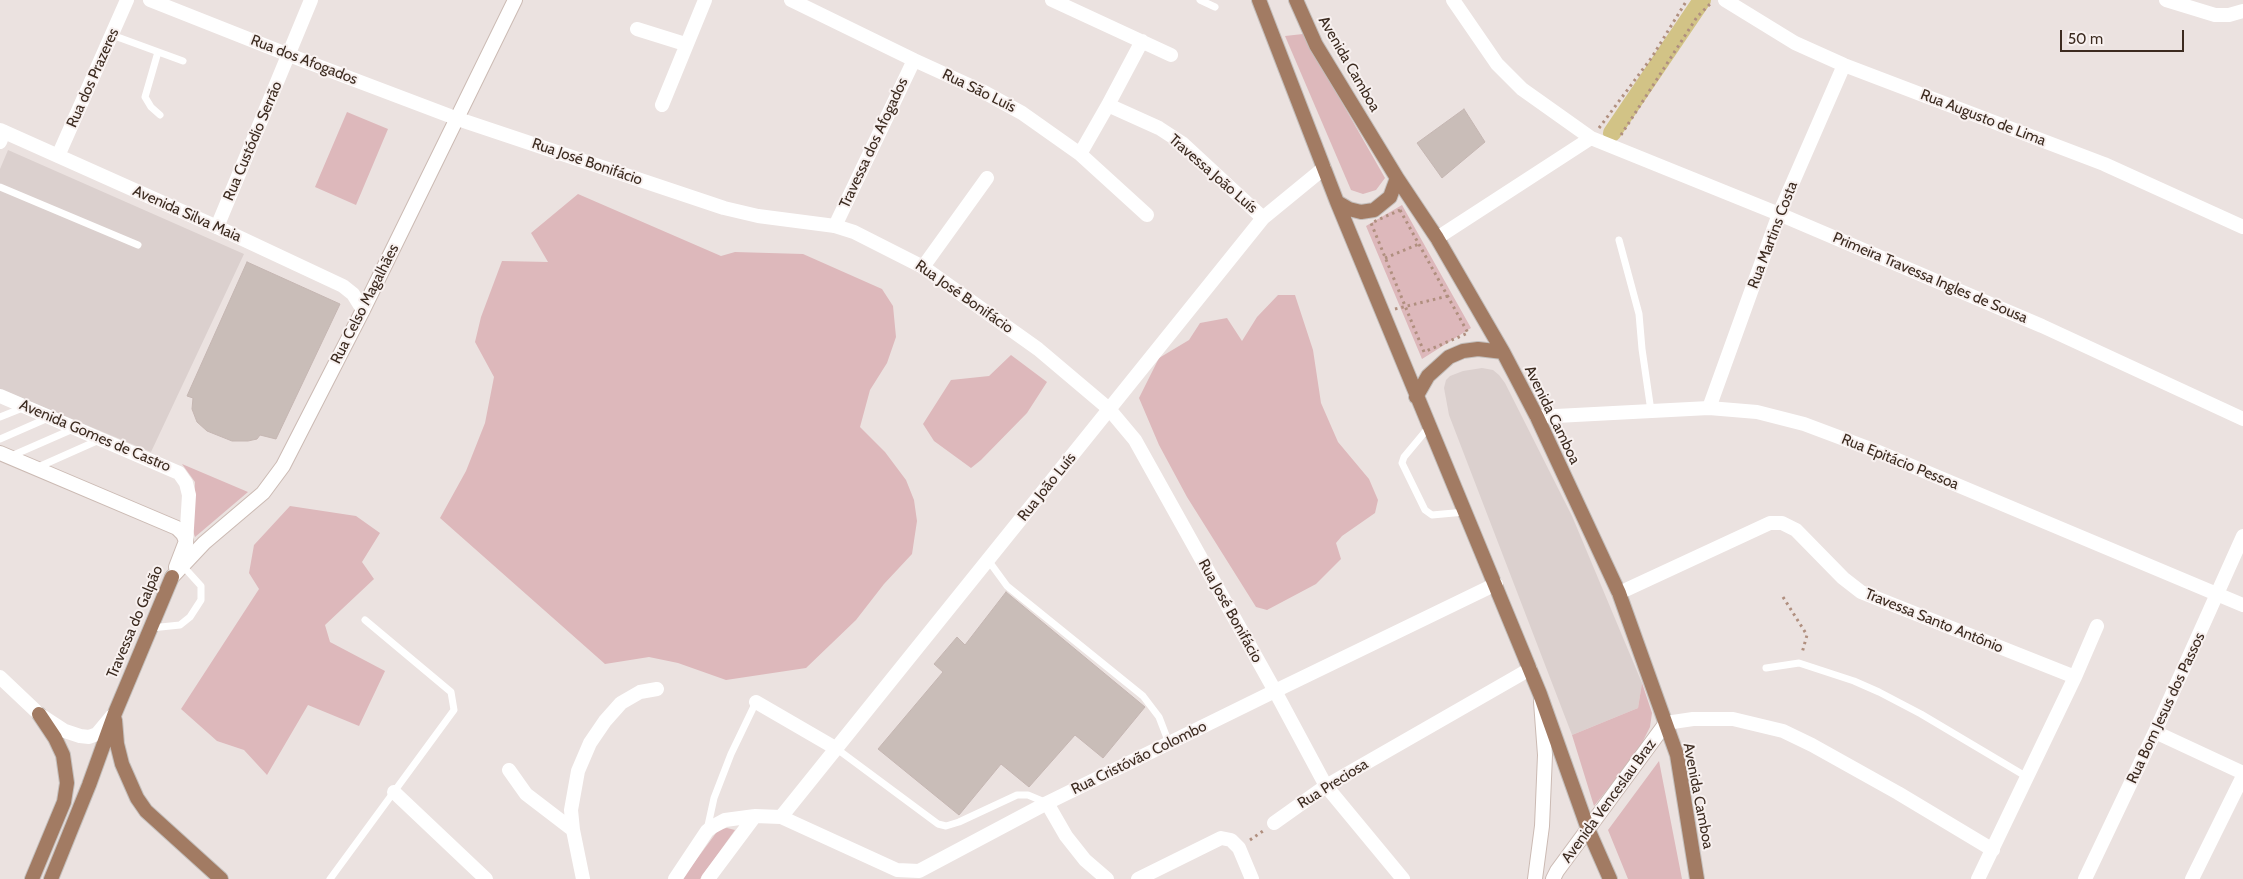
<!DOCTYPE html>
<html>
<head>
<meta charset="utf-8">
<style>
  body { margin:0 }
  #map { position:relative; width:2243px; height:879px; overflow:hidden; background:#ebe2e0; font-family:Cabin,sans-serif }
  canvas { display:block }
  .scale { position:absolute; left:2060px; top:30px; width:124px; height:22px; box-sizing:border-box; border:2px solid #3c2b20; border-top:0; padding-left:6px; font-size:15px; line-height:18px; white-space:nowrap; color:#3c2b20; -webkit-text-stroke:4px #f8f1f0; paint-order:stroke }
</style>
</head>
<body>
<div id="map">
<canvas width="2243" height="879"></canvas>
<div class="scale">50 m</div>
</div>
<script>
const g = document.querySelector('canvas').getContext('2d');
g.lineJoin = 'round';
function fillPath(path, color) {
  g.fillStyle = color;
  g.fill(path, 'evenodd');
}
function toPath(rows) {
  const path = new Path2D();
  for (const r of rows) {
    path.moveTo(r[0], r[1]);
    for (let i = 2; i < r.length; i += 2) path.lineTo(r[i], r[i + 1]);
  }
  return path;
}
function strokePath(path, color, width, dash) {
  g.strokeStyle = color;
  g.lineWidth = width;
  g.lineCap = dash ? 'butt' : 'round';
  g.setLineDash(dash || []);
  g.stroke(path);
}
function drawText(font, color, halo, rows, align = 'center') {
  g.font = font + ' Cabin,sans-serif';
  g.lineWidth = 4;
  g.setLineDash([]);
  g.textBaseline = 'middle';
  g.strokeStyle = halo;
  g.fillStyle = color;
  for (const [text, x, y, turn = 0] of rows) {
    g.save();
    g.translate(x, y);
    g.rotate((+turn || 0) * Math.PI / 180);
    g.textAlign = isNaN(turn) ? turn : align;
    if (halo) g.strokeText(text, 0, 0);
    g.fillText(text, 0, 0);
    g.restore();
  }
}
fillPath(toPath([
  [8,150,244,254,151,452,0,389,0,169],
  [1482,368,1493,370,1499,375,1505,383,1572,516,1642,683,1638,708,1572,735,1449,415,1444,388,1446,380,1450,376,1463,371]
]), '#dbd0ce');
fillPath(toPath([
  [1303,34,1385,178,1376,190,1363,194,1351,190,1285,36],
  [347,112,388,129,356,205,315,187],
  [578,194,721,256,735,252,803,254,882,289,893,306,896,337,887,363,870,390,860,427,885,452,906,480,914,500,917,521,912,554,884,584,856,620,806,668,726,680,678,663,649,657,605,664,440,518,466,471,485,423,494,377,475,342,481,317,502,261,548,262,531,233],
  [1402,205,1471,328,1422,359,1366,226],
  [1278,295,1295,295,1313,350,1321,403,1338,442,1369,479,1378,500,1375,513,1342,536,1336,543,1341,559,1316,584,1267,610,1256,607,1187,497,1159,445,1139,398,1159,358,1189,340,1200,323,1227,318,1242,341,1257,317],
  [1011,355,1047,382,1027,413,981,460,971,468,934,441,923,424,951,380,989,376],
  [182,464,248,492,195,537,193,531,195,482],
  [290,506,356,516,380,533,362,562,374,579,325,625,330,642,385,671,359,726,308,705,267,775,244,750,217,741,181,709,259,589,249,573,254,545],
  [1642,683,1652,713,1650,727,1637,753,1594,806,1572,735,1638,708],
  [1659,761,1682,879,1628,879,1608,830],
  [727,828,735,830,700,879,682,879,719,829]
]), '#ddb8bb');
strokePath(toPath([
  [1612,133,1702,0]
]), '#d2c386', 18);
const building = toPath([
  [1464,109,1485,142,1442,178,1417,143,1464,109],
  [247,262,340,304,276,439,260,435,257,439,248,441,232,441,207,431,197,422,192,409,193,398,187,396,247,262],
  [1006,592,1145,707,1103,758,1075,735,1029,787,1001,764,959,815,878,749,943,672,934,664,957,637,965,645,1006,592]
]);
fillPath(building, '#c9bdb8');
strokePath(building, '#c5b6b2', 1);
const secondary = toPath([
  [0,453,177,528,183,534,186,541,176,567],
  [172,577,204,543,263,493,283,466,363,310,515,0],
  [1535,879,1542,826,1545,755,1541,702],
  [1553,879,1557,871,1666,723]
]);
const primary = toPath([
  [1259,0,1337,202,1540,694,1588,829,1610,879],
  [1296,0,1316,45,1397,178,1437,238,1503,352,1537,417,1619,593,1677,755,1697,879],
  [1337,202,1349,209,1361,212,1374,210,1390,197,1397,178],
  [1416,397,1428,376,1449,357,1463,351,1478,349,1503,352],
  [115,720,117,744,122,764,137,798,146,811,221,879],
  [32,879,64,802,67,783,63,755,55,738,39,714],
  [51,879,89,785,115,713,172,577]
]);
strokePath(secondary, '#cbbab3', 16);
strokePath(primary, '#c4bfbc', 16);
strokePath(toPath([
  [1599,128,1652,57,1687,0],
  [1621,135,1697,17,1712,2],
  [1400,210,1468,333,1424,352,1371,223,1400,210],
  [1385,258,1419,244],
  [1395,309,1448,296],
  [1783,597,1807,635,1802,653],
  [1250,840,1263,831]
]), '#b08f7f', 3, [2.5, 4]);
strokePath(toPath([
  [1200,0,1215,7],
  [112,35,183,61],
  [158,52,145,97,151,107,160,115],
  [0,187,138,245],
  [1619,240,1639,314,1642,349,1651,411],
  [0,417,25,407],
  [1429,427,1404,457,1402,463,1425,510,1432,515,1465,512],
  [0,439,48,418],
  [9,457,73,429],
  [36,468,99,440],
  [988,560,1007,586,1143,696,1159,717,1169,743],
  [151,628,180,625,190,617,201,600,201,586,182,565],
  [1766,668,1799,663,1854,681,1879,692,1921,714,2027,777],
  [837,749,938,824,946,826,959,822,1017,795,1028,795,1047,803],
  [707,830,714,798,731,754,756,702],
  [330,879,454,710,451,692,365,620]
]), '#fff', 7);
strokePath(toPath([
  [791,0,914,60,982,91,1022,113,1080,154,1147,215],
  [1052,0,1171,55],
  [1453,0,1497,64,1522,89,1591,138,1779,214,2042,326,2243,419],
  [1725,0,1795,43,1844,65,2104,164,2243,227],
  [2166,0,2215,15,2229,15,2243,11],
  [637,29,685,44],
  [662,105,705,0],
  [1108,105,1159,128,1182,143,1263,218],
  [0,142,4,132],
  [1080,154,1108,105,1142,41],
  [835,226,914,60],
  [217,227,311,0],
  [1437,238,1591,138],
  [923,267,987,178],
  [0,396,179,473,186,483,189,495,186,544],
  [1709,408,1779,214,1844,65],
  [1619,593,1770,523,1782,523,1796,530,1843,578,1861,592,2075,677],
  [756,702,837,749],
  [1666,723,1693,719,1733,719,1783,731,1812,745,1898,793,1993,850],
  [2155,732,2243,773],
  [509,770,526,794,573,830],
  [394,792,486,879],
  [1047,803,1066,836,1085,860,1107,879],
  [781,817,1263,218,1324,168],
  [1274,823,1326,786,1530,669],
  [583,879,573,830,571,810,578,771,590,743,605,721,621,703,640,692,657,689],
  [675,879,707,831,712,827,725,820,755,816,781,817,897,870,919,871,1047,803,1275,691,1326,786,1403,879],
  [708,879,755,816],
  [1138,879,1221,838,1231,840,1239,848,1252,879],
  [1978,879,2075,677,2097,626],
  [2085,879,2155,732,2243,536],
  [2192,879,2243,776]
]), '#fff', 14);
strokePath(toPath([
  [150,0,289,55,458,119,724,208,758,216,835,226,854,232,923,267,1038,349,1109,409,1135,440,1275,691,1496,584],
  [0,130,217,227,343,286,353,294,363,310],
  [58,156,127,0],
  [1537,417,1709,408,1757,412,1804,424,1876,451,2243,605],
  [0,677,39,714,65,731,80,736,89,737,97,734,112,716]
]), '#fff', 14);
strokePath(secondary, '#fff', 14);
strokePath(primary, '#a27b63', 14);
drawText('15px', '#3c2b20', '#f8f1f0', [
  ["Rua dos Afogados",304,60,21],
  ["Avenida Camboa",1349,64,60],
  ["Rua dos Prazeres",93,78,-66],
  ["Rua São Luís",979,91,26],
  ["Rua Augusto de Lima",1983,118,21],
  ["Rua Custódio Serrão",253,141,-67],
  ["Travessa dos Afogados",874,143,-65],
  ["Rua José Bonifácio",587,162,19],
  ["Travessa João Luís",1213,174,41],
  ["Avenida Silva Maia",187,214,24],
  ["Rua Martins Costa",1773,235,-69],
  ["Primeira Travessa Ingles de Sousa",1930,278,23],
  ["Rua José Bonifácio",964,297,35],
  ["Rua Celso Magalhães",365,304,-63],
  ["Avenida Camboa",1552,415,64],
  ["Avenida Gomes de Castro",95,436,23],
  ["Rua Epitácio Pessoa",1900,462,22],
  ["Rua João Luís",1047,487,-51],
  ["Rua José Bonifácio",1230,611,61],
  ["Travessa Santo Antônio",1934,621,22],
  ["Travessa do Galpão",135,622,-67],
  ["Rua Bom Jesus dos Passos",2166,708,-65],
  ["Rua Cristóvão Colombo",1139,758,-26],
  ["Rua Preciosa",1333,784,-32],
  ["Avenida Camboa",1698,796,79],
  ["Avenida Venceslau Braz",1609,801,-54]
]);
</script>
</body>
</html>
